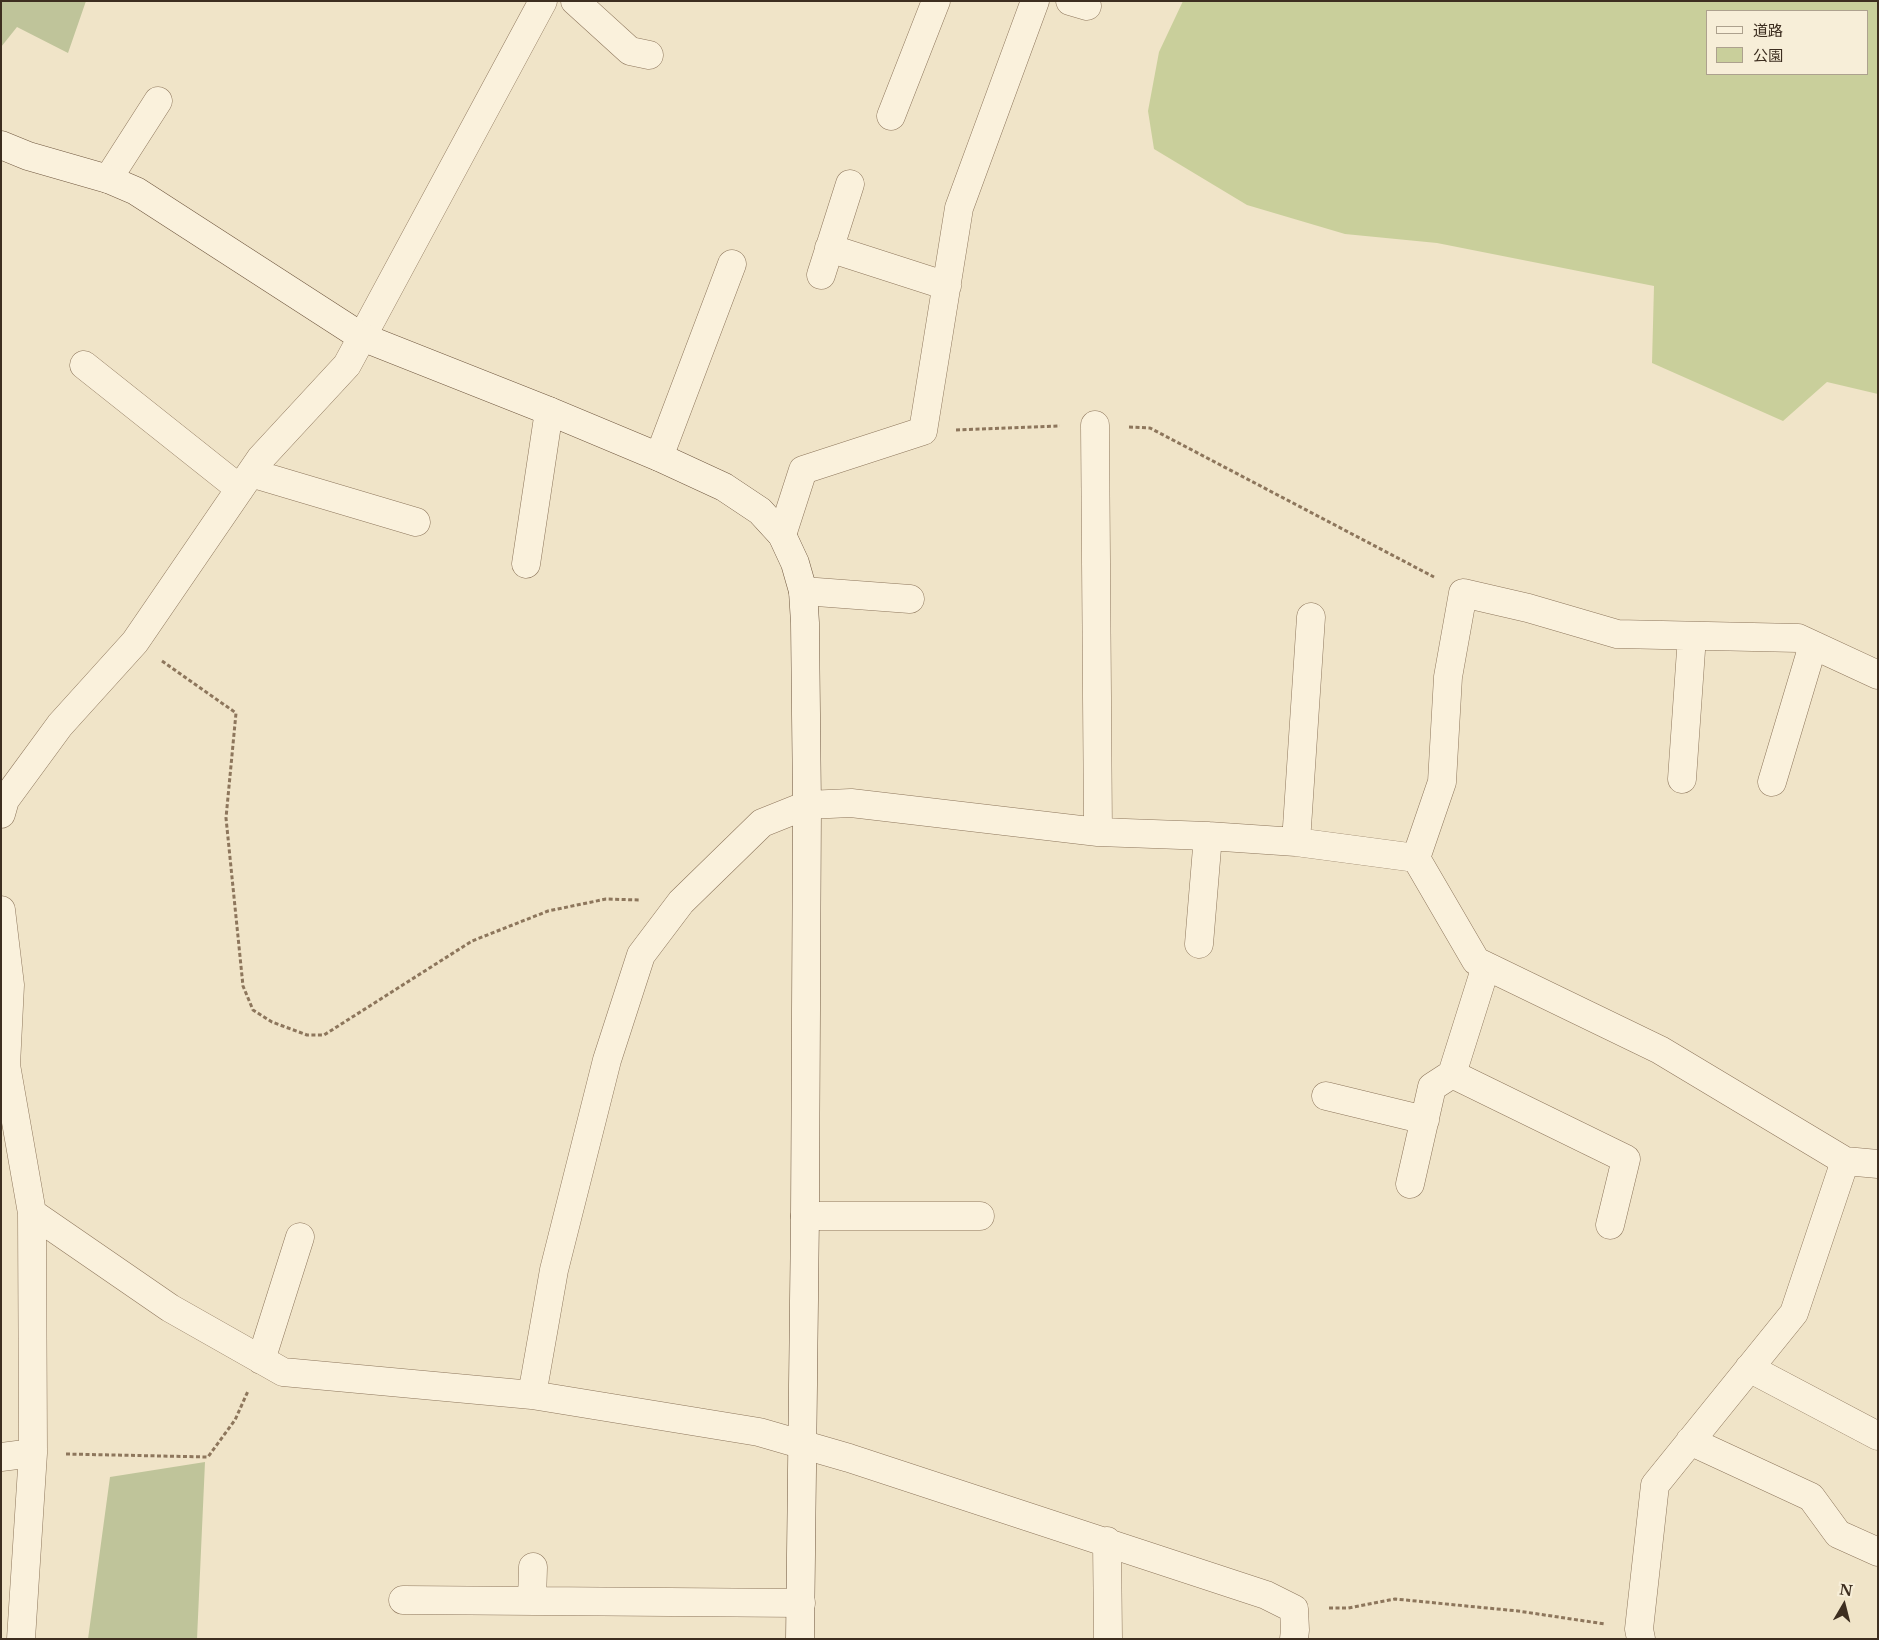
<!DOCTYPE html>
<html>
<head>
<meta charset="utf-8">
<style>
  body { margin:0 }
  #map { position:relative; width:1879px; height:1640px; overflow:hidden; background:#f0e4c8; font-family:"Libre Baskerville","Noto Sans JP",serif }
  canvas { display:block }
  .frame { position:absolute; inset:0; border:2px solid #3d2e20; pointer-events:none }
  .legend { position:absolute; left:1706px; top:10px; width:162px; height:65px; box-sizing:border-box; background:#f7eed8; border:1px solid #ada18e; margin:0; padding:6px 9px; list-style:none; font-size:15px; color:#3d2e20 }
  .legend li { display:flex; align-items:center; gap:10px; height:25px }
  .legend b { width:25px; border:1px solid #ada18e }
  .north { position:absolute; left:1819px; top:1580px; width:50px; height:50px; -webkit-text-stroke:4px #f7eed8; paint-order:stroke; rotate:8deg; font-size:14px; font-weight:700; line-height:20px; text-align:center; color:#3d2e20 }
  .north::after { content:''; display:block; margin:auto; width:18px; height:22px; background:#3d2e20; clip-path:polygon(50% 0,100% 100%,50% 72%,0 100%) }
</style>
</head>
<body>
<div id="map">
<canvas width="1879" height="1640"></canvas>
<div class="frame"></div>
<ul class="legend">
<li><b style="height:6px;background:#faf1dc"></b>道路</li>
<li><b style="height:14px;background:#c9cf9b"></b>公園</li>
</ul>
<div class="north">N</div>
</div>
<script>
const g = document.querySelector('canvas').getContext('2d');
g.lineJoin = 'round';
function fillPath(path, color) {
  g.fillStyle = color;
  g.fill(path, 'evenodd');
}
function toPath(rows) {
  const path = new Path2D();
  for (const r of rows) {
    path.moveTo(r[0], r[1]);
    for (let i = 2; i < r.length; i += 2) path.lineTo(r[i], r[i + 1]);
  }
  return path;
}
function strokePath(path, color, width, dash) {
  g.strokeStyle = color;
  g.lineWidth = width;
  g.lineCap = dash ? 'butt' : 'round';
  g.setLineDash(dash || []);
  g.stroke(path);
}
fillPath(toPath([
  [1183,1,1878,1,1878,394,1827,382,1783,421,1652,363,1654,286,1437,243,1345,234,1247,205,1154,149,1148,111,1159,52],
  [1708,11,1868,11,1868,74,1708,74]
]), '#c9cf9b');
fillPath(toPath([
  [1,1,86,1,68,53,17,27,1,47],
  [205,1462,197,1639,88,1639,110,1477]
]), '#bfc49a');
const street = toPath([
  [575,1,630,51,649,55],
  [1070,1,1087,6],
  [891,116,936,1],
  [108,179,158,101],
  [829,248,947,286],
  [821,275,850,184],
  [84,365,240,489],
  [1095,425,1098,832],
  [659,457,732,264],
  [251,473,416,522],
  [782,535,803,470,923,431,959,208,1035,1],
  [526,564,549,411],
  [803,591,910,599],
  [1682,779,1692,636],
  [1772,782,1813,645],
  [1,814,5,800,60,725,135,642,261,458,347,365,543,1],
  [1296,842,1311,617],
  [1416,858,1442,782,1448,677,1463,593,1528,608,1617,634,1798,638,1878,675],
  [1,910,10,985,6,1065,32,1213,33,1453,21,1639],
  [1199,944,1208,836],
  [1452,1074,1626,1159,1610,1225],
  [1326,1096,1425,1120],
  [1410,1184,1432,1087,1452,1074,1486,966],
  [32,1213,170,1308,283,1372,532,1395,759,1432,849,1458,1266,1595,1294,1609,1295,1630,1294,1639],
  [805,1216,980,1216],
  [261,1360,300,1237],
  [1749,1368,1878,1436],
  [532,1395,554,1270,607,1060,641,955,681,902,762,823,807,805,851,803,1098,832,1208,836,1296,842,1416,858,1476,961,1660,1050,1845,1161,1878,1164],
  [1690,1441,1811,1497,1838,1534,1878,1552],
  [1,1457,33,1453],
  [1107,1541,1108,1639],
  [403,1600,801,1603],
  [532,1601,533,1567],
  [1641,1639,1639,1629,1655,1485,1794,1313,1845,1161]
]);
const secondary = toPath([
  [1,145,28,156,108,179,136,191,362,337,549,411,659,457,724,487,760,511,782,535,795,563,803,591,805,623,807,805,805,1216,800,1639]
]);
strokePath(street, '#8d765c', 29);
strokePath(secondary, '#6f573f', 29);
strokePath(toPath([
  [1129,427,1150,428,1434,577],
  [956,430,1060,426],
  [162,661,236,713,226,818,243,986,253,1010,272,1022,307,1035,324,1035,472,941,548,911,606,899,639,900],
  [66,1454,208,1457,235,1420,248,1391],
  [1329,1608,1348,1608,1395,1599,1518,1611,1605,1624]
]), '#8d765c', 3, [4, 2.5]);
strokePath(street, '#faf1dc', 28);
strokePath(secondary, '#faf1dc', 28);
</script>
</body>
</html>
